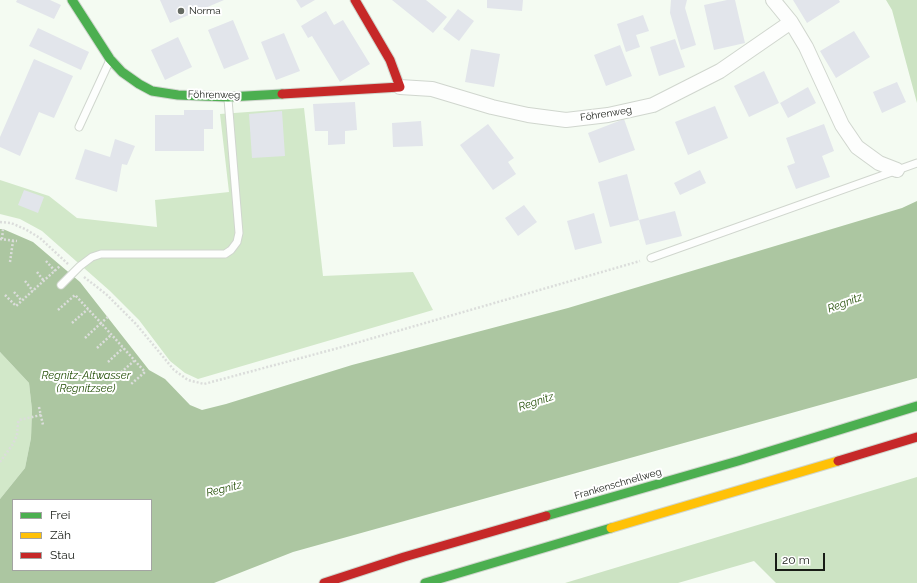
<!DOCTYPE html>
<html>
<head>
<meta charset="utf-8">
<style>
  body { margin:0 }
  #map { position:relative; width:917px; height:583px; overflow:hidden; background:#f4fbf2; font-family:Raleway,sans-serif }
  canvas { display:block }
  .legend { position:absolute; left:12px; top:499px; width:140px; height:72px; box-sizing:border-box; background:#fff; border:1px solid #a3a4a2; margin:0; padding:5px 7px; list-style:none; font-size:12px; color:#181c16 }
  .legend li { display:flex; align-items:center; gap:8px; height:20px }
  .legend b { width:20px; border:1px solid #a3a4a2 }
  .scale { position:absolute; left:775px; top:553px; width:50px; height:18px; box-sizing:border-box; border:2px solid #181c16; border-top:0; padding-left:5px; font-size:12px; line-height:14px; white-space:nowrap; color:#181c16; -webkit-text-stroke:3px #fff; paint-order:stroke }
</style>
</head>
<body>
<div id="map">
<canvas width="917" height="583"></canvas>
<ul class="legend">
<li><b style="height:5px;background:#4caf50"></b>Frei</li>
<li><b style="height:5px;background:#ffc107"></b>Zäh</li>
<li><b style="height:5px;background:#c62828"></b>Stau</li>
</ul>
<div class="scale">20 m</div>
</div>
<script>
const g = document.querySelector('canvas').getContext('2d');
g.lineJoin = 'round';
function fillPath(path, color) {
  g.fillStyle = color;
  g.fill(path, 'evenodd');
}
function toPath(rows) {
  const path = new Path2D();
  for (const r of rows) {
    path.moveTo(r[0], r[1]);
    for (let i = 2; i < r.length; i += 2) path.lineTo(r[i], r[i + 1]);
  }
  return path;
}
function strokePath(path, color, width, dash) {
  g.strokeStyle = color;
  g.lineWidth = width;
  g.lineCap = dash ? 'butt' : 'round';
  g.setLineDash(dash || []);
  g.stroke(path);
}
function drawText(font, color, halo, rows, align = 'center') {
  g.font = font + ' Raleway,sans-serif';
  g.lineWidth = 4;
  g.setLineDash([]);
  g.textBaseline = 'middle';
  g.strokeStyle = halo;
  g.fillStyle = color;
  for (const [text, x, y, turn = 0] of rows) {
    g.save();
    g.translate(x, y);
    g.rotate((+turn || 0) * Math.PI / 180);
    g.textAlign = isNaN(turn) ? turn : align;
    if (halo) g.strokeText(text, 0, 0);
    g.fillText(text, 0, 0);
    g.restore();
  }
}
fillPath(toPath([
  [304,108,323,276,413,272,433,310,198,379,185,373,170,361,139,320,110,291,42,231,20,219,0,214,0,180,49,196,77,218,157,227,155,200,229,192,220,114],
  [0,352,29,383,32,410,31,438,25,468,0,499]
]), '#d2e8c9');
fillPath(toPath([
  [886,0,917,0,917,103,892,10],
  [917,477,917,583,776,583,754,561,678,583,565,583]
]), '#cce3c3');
fillPath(toPath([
  [917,201,917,378,293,552,214,583,0,583,0,499,25,468,31,438,32,410,29,383,0,352,0,229,3,229,33,242,80,282,149,370,165,379,190,405,202,410,226,404,352,365,568,308,902,208],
  [13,500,151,500,151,570,13,570]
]), '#acc6a1');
fillPath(toPath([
  [17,0,50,0,61,5,54,19,16,2],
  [160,0,224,0,170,23],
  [296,0,315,0,301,8],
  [392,0,426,0,447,17,433,33],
  [487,0,523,0,522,11,487,8],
  [671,0,687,0,685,8,696,45,681,50,670,13],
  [727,0,735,0,745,43,714,50,704,5],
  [793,0,839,0,840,2,807,23],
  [458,9,474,21,459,41,443,29],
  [326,11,334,25,343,20,370,64,340,82,312,36,308,38,301,26],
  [643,15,649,31,636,35,640,47,626,52,617,24],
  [233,20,249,59,224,69,208,30],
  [38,28,89,52,81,70,29,46],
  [854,31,870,57,836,78,820,51],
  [284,33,300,71,276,80,261,42],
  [178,37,192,67,165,80,151,50],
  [675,39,685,67,659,76,650,47],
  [620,45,632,76,606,86,594,55],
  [471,49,500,54,494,87,465,82],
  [34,59,73,76,54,118,39,112,20,156,0,147,0,137],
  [764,71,779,103,749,117,734,86],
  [897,82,906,102,882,113,873,92],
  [808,87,816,103,788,118,780,103],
  [355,102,357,130,345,131,345,144,328,145,328,131,315,131,313,104],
  [715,106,728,138,688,155,675,122],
  [184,110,213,110,213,129,204,129,204,151,155,151,155,115,184,115],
  [282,111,285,156,252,158,249,114],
  [624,119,635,150,599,163,588,133],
  [421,121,423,146,393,147,392,123],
  [488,124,514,158,508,162,516,174,493,190,460,145],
  [824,124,834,151,822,156,830,177,796,189,787,166,795,163,786,138],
  [115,139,135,146,127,165,122,164,117,192,75,179,85,149,110,157],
  [700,170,706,183,680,195,674,183],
  [627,174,639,220,610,227,598,182],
  [24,190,44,197,38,213,18,205],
  [524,205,537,222,518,236,505,218],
  [675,211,682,236,646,245,639,220],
  [594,213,602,243,575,250,567,221]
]), '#e2e5eb');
const lane = toPath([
  [79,127,110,60],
  [651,258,917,163],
  [61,285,80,266,92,257,101,254,225,254,231,250,237,242,239,233,228,99]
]);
const street = toPath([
  [773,0,791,22,806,47,842,125,857,147,879,163,897,170],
  [400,87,432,89,492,107,528,115,566,120,608,115,653,105,720,71,791,22]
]);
const fast = toPath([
  [72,0,110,59,122,72,139,84,152,91,178,95,228,97,282,94],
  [546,516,738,461,917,406],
  [425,583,611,528]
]);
const slow = toPath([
  [611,528,838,461]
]);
const jam = toPath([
  [282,94,400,87,390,60,355,0],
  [838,461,917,437],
  [324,583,404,557,546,516]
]);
strokePath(lane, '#d0d6ce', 9);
strokePath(street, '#d0d6ce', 16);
strokePath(fast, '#d0d6ce', 11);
strokePath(slow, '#d0d6ce', 11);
strokePath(jam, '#d0d6ce', 11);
strokePath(toPath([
  [0,222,11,223,25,229,40,238,68,264],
  [0,239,17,241],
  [2,239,3,229],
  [46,261,55,271],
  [10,262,13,241],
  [37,272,44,281],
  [84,277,106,294,136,324,174,370,188,380,204,384,342,347,640,261],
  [25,281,33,291],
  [14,292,22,301],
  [5,295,16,306,60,266],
  [58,310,75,295,101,323,109,316],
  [72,323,88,309],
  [85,338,101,323,145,372,130,385],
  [97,348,111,335],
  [108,362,123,348],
  [118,375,134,361],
  [39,407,43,425],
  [0,462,13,444,17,435,18,423,19,420,41,415]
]), '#dbdddb', 2.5, [2, 2]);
strokePath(lane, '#fdfefd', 7);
strokePath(street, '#fdfefd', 14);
strokePath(fast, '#4caf50', 9);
strokePath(slow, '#ffc107', 9);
strokePath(jam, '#c62828', 9);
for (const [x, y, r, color] of [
  [181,11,4,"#656a63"]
]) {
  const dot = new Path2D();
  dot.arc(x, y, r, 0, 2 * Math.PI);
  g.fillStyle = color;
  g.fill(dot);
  strokePath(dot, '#fff', 1.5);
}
drawText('10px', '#181c16', '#fff', [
  ["Norma",189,11]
], 'left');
drawText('10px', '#181c16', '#fff', [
  ["Föhrenweg",214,95,1],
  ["Föhrenweg",606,114,-9],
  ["Frankenschnellweg",618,484,-16]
]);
drawText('italic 11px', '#224e05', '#fff', [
  ["Regnitz",845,303,-21],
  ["Regnitz-Altwasser",86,376],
  ["(Regnitzsee)",86,389],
  ["Regnitz",536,402,-18],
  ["Regnitz",224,489,-14]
]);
</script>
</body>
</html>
